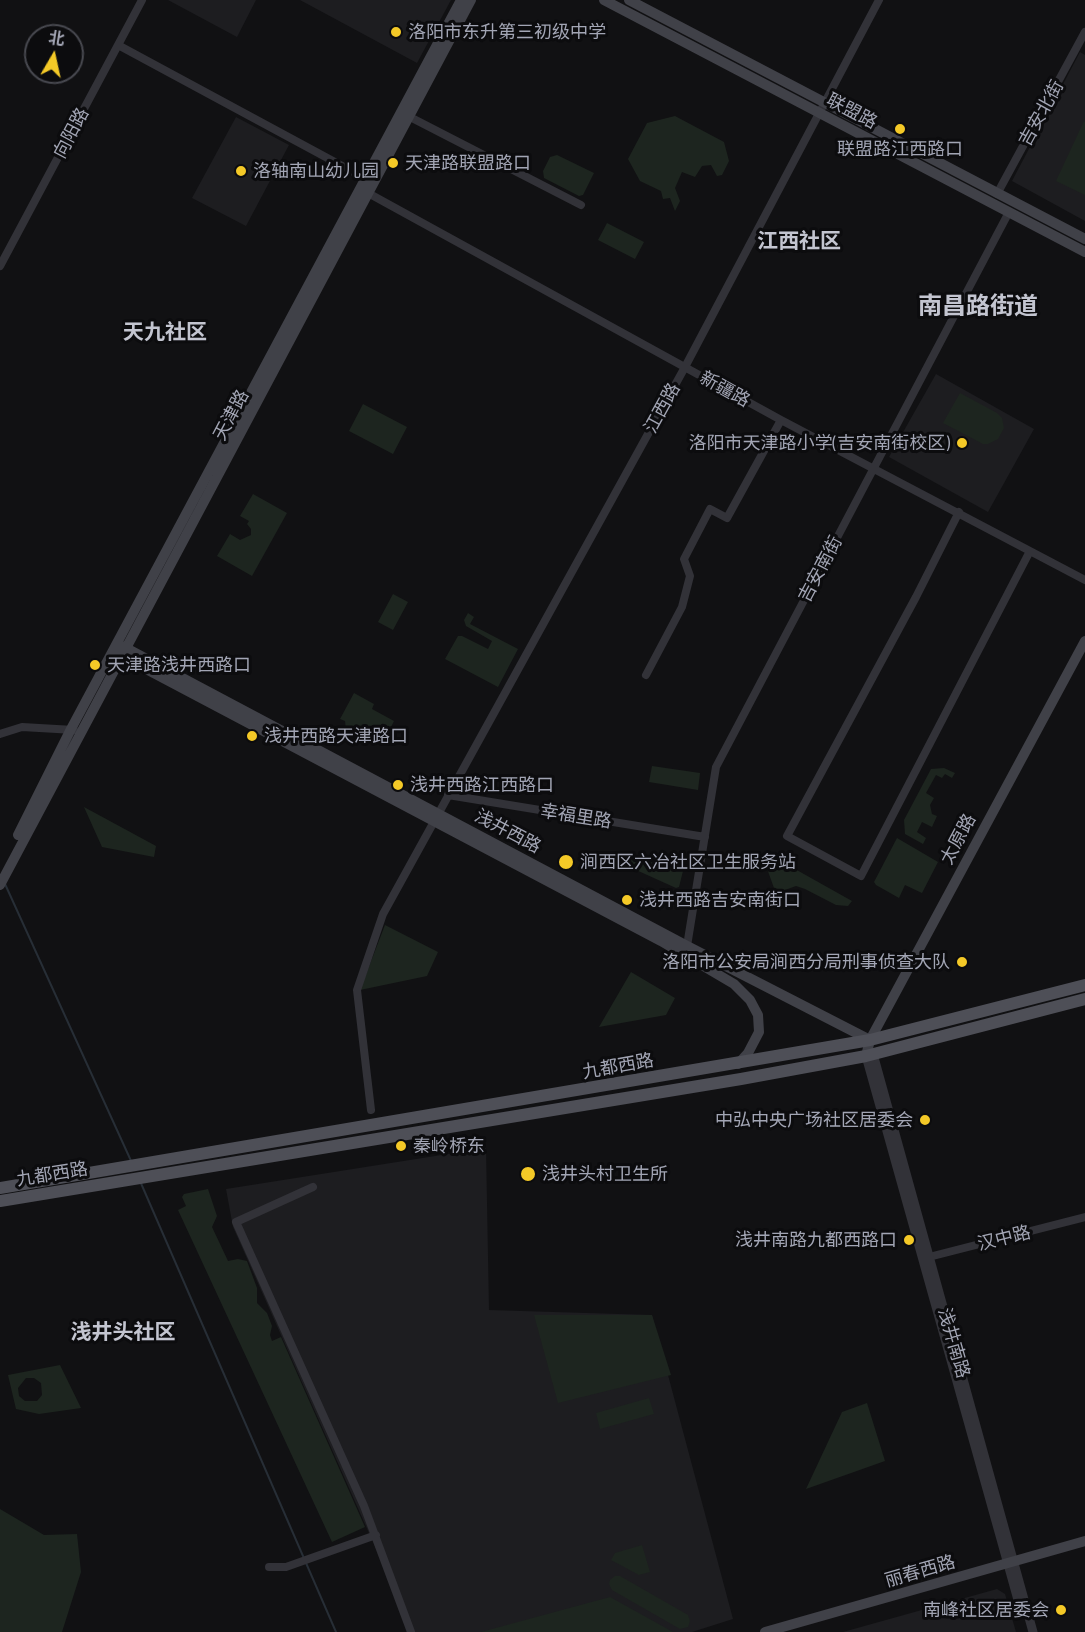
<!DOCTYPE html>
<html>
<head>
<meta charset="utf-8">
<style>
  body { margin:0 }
  #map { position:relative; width:1085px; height:1632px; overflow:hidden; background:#111113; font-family:Barlow,"Noto Sans SC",sans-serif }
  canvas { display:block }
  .north { position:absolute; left:24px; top:24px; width:60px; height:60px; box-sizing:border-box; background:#0c0c0e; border:2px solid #484950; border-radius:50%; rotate:9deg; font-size:16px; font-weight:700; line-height:24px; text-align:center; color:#a2a5b4 }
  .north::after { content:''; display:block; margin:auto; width:21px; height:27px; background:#f4c927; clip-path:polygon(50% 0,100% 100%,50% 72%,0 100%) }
</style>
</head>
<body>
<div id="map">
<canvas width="1085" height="1632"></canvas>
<div class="north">北</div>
</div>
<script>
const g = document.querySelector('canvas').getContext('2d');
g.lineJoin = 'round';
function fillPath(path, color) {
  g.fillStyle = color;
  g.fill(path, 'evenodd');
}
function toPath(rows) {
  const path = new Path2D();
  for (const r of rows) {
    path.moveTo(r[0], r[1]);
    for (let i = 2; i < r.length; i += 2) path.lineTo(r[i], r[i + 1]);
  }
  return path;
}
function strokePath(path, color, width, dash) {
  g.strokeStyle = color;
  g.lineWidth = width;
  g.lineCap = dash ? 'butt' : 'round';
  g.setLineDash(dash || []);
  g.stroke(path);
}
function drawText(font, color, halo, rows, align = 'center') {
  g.font = font + ' Barlow,"Noto Sans SC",sans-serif';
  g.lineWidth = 6;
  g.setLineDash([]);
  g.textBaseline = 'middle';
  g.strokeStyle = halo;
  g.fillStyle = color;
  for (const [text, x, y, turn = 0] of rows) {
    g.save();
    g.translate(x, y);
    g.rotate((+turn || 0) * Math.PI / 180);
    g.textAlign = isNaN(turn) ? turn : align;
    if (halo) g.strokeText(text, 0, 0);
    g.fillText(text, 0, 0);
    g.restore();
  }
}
fillPath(toPath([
  [168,0,256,0,237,37],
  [300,0,451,0,417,63],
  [1080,52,1085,55,1085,221,1012,181],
  [236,117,289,145,246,226,192,198],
  [936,374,1034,429,988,512,889,457],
  [486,1148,489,1310,652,1315,733,1619,692,1632,413,1632,233,1227,226,1189],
  [997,1589,1005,1594,1016,1632,843,1632]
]), '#1d1d20');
fillPath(toPath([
  [675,116,724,142,729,161,722,175,717,176,711,165,702,166,695,177,682,172,675,188,680,201,675,211,670,198,663,199,661,191,640,181,628,159,647,123],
  [1084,121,1085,122,1085,195,1056,181],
  [557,155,594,173,583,195,579,196,544,178,543,171,550,157],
  [607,223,644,242,635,259,598,240],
  [960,393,997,413,1002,418,1004,428,998,439,988,444,983,444,943,423],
  [363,404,407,427,393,454,349,431],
  [253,494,287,513,252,576,217,556,230,534,240,540,251,535,251,529,247,524,249,521,240,516],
  [393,594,408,602,393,630,378,622],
  [468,613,474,617,470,624,518,649,498,687,445,659,458,636,462,636,488,649,492,641,466,626,464,620],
  [354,693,374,704,372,709,394,721,387,735,372,728,365,740,346,730,345,721,340,719],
  [652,766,700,773,698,790,649,782],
  [944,768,955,773,952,778,945,774,942,778,936,775,926,793,934,798,930,805,932,814,937,816,932,827,922,822,917,832,926,838,923,844,905,834,904,820,931,769],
  [84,807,156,846,154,857,102,847],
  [897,838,938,862,922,893,905,885,899,898,876,885,874,882],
  [770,855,852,901,848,906,836,905,805,889,796,886,785,890,779,902,765,863],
  [615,856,678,867,683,871,679,887,676,888,614,860],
  [385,925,438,952,427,976,360,990],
  [631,972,675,998,666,1015,599,1027],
  [208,1189,217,1216,212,1227,228,1261,238,1259,247,1261,257,1288,257,1303,267,1313,272,1326,270,1335,272,1341,281,1337,365,1527,332,1542,178,1210,186,1206,182,1197,184,1194],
  [534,1315,652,1315,671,1375,558,1403],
  [60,1365,81,1408,39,1414,16,1409,8,1375],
  [26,1378,34,1378,41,1383,42,1395,37,1401,25,1401,19,1396,18,1388],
  [649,1398,654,1414,600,1429,596,1413],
  [867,1403,885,1461,806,1489,842,1412],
  [0,1509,44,1535,77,1534,81,1572,62,1632,0,1632],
  [642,1545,650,1572,639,1575,611,1560,615,1553],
  [620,1576,688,1615,690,1621,688,1627,680,1629,612,1590,609,1584,610,1580,615,1576],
  [610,1597,673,1632,481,1632]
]), '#1d251f');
strokePath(toPath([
  [5,884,132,1163],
  [140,1181,336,1632]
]), '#272e36', 2);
strokePath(toPath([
  [118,45,370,181],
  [408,116,581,205],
  [368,193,781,420,1085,580],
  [997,194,1085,32],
  [0,266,142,0],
  [959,512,916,597,787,836,861,876,1030,551],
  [646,675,682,607,690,576,684,559,710,509,727,518,781,420],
  [0,734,22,727,74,730],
  [448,795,705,837],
  [687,946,716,767,1009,212],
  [371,1110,357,990,383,914,685,367,879,0],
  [313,1187,236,1222,364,1506,411,1632],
  [925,1258,1085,1217],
  [269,1567,286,1567,376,1535]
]), '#323238', 8);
strokePath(toPath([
  [873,1054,1033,1632],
  [866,1056,1020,1607]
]), '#323238', 9);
strokePath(toPath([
  [604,0,1085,252],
  [629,0,1085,239],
  [122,646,687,946,870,1040],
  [116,653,661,941,734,984,750,1000,758,1015,759,1032,748,1053,738,1064],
  [18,835,71,729,461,0],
  [0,885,471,0],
  [866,1056,870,1040,1085,641],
  [765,1632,1085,1541]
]), '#404148', 10);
strokePath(toPath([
  [0,1188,870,1040,1085,985],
  [0,1201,741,1079,866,1056,1085,999]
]), '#4e4f57', 12);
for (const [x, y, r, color] of [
  [396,32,6,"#f4c927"],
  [900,129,6,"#f4c927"],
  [393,163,6,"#f4c927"],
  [241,171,6,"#f4c927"],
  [962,443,6,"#f4c927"],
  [95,665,6,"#f4c927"],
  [252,736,6,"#f4c927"],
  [398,785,6,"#f4c927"],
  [566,862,8,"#f4c927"],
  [627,900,6,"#f4c927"],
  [962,962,6,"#f4c927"],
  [925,1120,6,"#f4c927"],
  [401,1146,6,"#f4c927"],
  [528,1174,8,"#f4c927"],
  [909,1240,6,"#f4c927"],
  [1061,1610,6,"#f4c927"]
]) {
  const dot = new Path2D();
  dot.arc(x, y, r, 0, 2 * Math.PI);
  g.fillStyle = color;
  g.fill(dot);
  strokePath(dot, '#0c0c0e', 2);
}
drawText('18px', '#a2a5b4', '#0c0c0e', [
  ["洛阳市东升第三初级中学",408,32],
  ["联盟路江西路口",900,149,"center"],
  ["天津路联盟路口",405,163],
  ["洛轴南山幼儿园",253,171],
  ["洛阳市天津路小学(吉安南街校区)",950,443,"right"],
  ["天津路浅井西路口",107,665],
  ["浅井西路天津路口",264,736],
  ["浅井西路江西路口",410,785],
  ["涧西区六冶社区卫生服务站",580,862],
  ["浅井西路吉安南街口",639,900],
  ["洛阳市公安局涧西分局刑事侦查大队",950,962,"right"],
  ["中弘中央广场社区居委会",913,1120,"right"],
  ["秦岭桥东",413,1146],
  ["浅井头村卫生所",542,1174],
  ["浅井南路九都西路口",897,1240,"right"],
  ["南峰社区居委会",1049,1610,"right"]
], 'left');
drawText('18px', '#a2a5b4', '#0c0c0e', [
  ["联盟路",852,111,28],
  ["吉安北街",1041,113,-61],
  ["向阳路",71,133,-62],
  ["新疆路",725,389,29],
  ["江西路",662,408,-61],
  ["天津路",231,415,-62],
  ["吉安南街",820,569,-62],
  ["幸福里路",576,816,9],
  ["浅井西路",508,831,28],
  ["太原路",958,839,-62],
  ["九都西路",618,1066,-10],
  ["九都西路",52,1174,-9],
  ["汉中路",1004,1238,-14],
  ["浅井南路",954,1343,74],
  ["丽春西路",920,1571,-16]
]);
drawText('bold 21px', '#c3c5d0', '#0c0c0e', [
  ["江西社区",799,241],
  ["天九社区",165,332],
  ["浅井头社区",123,1332]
]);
drawText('bold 24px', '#c3c5d0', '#0c0c0e', [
  ["南昌路街道",978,306]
]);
</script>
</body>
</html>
